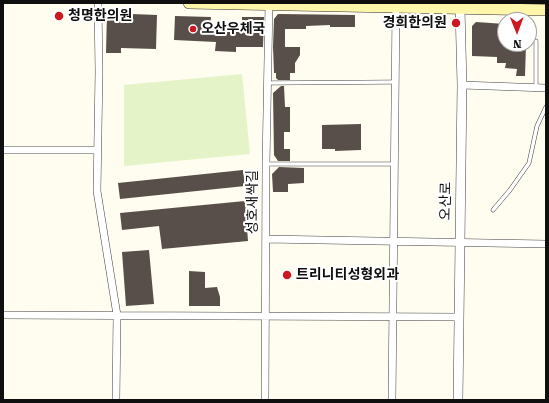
<!DOCTYPE html>
<html>
<head>
<meta charset="utf-8">
<style>
  body { margin:0 }
  #map { position:relative; width:549px; height:403px; overflow:hidden; background:#fffcf0; font-family:"Roboto Serif",serif }
  canvas { display:block }
  .frame { position:absolute; inset:0; border:4px solid #0f0f0f; pointer-events:none }
  .north { position:absolute; left:497px; top:12px; width:40px; height:40px; box-sizing:border-box; background:#fff; border:1px solid #9f9f9f; border-radius:50%; rotate:179deg; font-size:11px; font-weight:700; line-height:16px; text-align:center; color:#0f0f0f }
  .north::after { content:''; display:block; margin:auto; width:14px; height:18px; background:#cd1822; clip-path:polygon(50% 0,100% 100%,50% 72%,0 100%) }
</style>
</head>
<body>
<div id="map">
<canvas width="549" height="403"></canvas>
<div class="frame"></div>
<div class="north">N</div>
</div>
<script>
const g = document.querySelector('canvas').getContext('2d');
g.lineJoin = 'round';
function fillPath(path, color) {
  g.fillStyle = color;
  g.fill(path, 'evenodd');
}
function toPath(rows) {
  const path = new Path2D();
  for (const r of rows) {
    path.moveTo(r[0], r[1]);
    for (let i = 2; i < r.length; i += 2) path.lineTo(r[i], r[i + 1]);
  }
  return path;
}
function strokePath(path, color, width, dash) {
  g.strokeStyle = color;
  g.lineWidth = width;
  g.lineCap = dash ? 'butt' : 'round';
  g.setLineDash(dash || []);
  g.stroke(path);
}
function drawText(font, color, halo, rows, align = 'center') {
  g.font = font + ' "Roboto Serif","Noto Sans KR",serif';
  g.lineWidth = 4;
  g.setLineDash([]);
  g.textBaseline = 'middle';
  g.strokeStyle = halo;
  g.fillStyle = color;
  for (const [text, x, y, turn = 0] of rows) {
    g.save();
    g.translate(x, y);
    g.rotate((+turn || 0) * Math.PI / 180);
    g.textAlign = isNaN(turn) ? turn : align;
    if (halo) g.strokeText(text, 0, 0);
    g.fillText(text, 0, 0);
    g.restore();
  }
}
fillPath(toPath([
  [242,74,250,154,124,166,124,85]
]), '#e5f4c8');
fillPath(toPath([
  [107,13,157,15,156,49,121,48,121,53,106,53],
  [278,14,355,15,355,27,330,27,330,25,306,26,306,29,285,29,285,47,300,47,300,55,295,63,295,73,290,73,290,80,278,80,276,78,276,73,274,73,273,47,274,19],
  [175,16,211,17,210,29,242,29,242,17,264,17,263,47,236,47,236,52,215,51,216,42,174,40],
  [476,22,505,24,505,44,526,44,525,76,516,76,517,69,505,68,506,63,497,63,497,57,472,56,472,26],
  [281,86,284,86,285,107,290,107,290,132,284,132,284,149,290,149,290,161,278,161,274,155,273,93],
  [361,124,361,150,335,151,335,149,322,149,322,125],
  [279,167,304,168,304,183,288,184,288,192,273,192,272,174],
  [243,170,245,186,120,199,118,183],
  [245,201,248,241,162,249,159,226,122,230,120,213],
  [149,250,154,304,126,306,122,252],
  [189,271,205,272,205,288,217,287,220,297,220,306,189,306]
]), '#594f4a');
const service = toPath([
  [267,83,395,82],
  [536,87,536,41],
  [266,164,394,164],
  [493,210,510,190,529,163,537,126,546,107]
]);
const minor = toPath([
  [98,3,99,72,97,191,117,315,116,400],
  [462,85,546,88],
  [3,150,98,150],
  [266,239,546,244],
  [3,315,459,317],
  [265,400,266,164,269,3],
  [392,400,396,7]
]);
const tertiary = toPath([
  [458,400,462,85,460,8]
]);
const secondary = toPath([
  [189,3,546,10]
]);
strokePath(service, '#424242', 4.5);
strokePath(minor, '#424242', 8);
strokePath(tertiary, '#424242', 10);
strokePath(secondary, '#313131', 12);
strokePath(service, '#fff', 3.5);
strokePath(minor, '#fff', 7);
strokePath(tertiary, '#fff', 9);
strokePath(secondary, '#fff5ab', 11);
for (const [x, y, r, color] of [
  [59,16,5,"#cd1822"],
  [456,23,5,"#cd1822"],
  [193,29,4,"#cd1822"],
  [287,275,5,"#cd1822"]
]) {
  const dot = new Path2D();
  dot.arc(x, y, r, 0, 2 * Math.PI);
  g.fillStyle = color;
  g.fill(dot);
  strokePath(dot, '#fff', 1.5);
}
drawText('bold 14px', '#0f0f0f', '#fff', [
  ["청명한의원",68,16],
  ["경희한의원",447,23,"right"],
  ["오산우체국",201,29],
  ["트리니티성형외과",296,275]
], 'left');
drawText('14px', '#0f0f0f', '#fff', [
  ["오산로",446,201,-89],
  ["성호새싹길",253,202,-90]
]);
</script>
</body>
</html>
